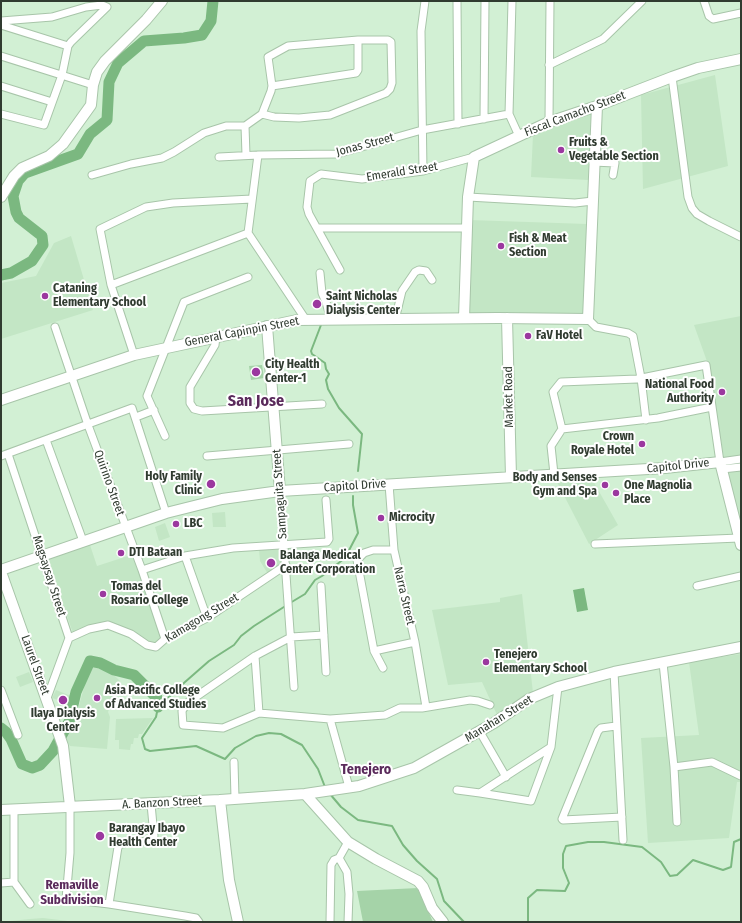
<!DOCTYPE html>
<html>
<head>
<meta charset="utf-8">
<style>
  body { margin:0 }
  #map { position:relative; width:742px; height:923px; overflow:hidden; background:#d2f0d4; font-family:"Fira Sans Condensed",sans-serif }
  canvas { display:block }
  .frame { position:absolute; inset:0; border:2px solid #303b30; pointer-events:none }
</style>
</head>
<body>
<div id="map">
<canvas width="742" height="923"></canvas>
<div class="frame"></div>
</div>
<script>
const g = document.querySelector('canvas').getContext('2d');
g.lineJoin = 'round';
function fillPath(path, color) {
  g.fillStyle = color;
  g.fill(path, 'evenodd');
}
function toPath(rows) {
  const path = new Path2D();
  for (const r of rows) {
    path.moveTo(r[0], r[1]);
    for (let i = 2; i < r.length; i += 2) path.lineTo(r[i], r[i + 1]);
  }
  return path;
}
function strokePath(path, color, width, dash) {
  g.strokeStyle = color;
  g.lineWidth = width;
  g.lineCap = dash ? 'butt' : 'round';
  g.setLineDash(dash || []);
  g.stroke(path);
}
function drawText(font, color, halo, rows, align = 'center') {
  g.font = font + ' "Fira Sans Condensed",sans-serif';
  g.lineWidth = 4;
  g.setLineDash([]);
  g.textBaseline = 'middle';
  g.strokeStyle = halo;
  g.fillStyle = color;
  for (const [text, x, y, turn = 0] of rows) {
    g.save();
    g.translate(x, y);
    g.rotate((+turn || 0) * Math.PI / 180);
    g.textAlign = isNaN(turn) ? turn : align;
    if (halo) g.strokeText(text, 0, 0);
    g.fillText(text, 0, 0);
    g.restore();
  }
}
fillPath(toPath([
  [715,75,728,166,643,189,641,95],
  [591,113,588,180,531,177,533,135,547,128],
  [469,220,587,224,586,315,468,314],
  [71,236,93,310,1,339,1,283,36,276,54,243],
  [741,316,741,523,728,483,709,367,694,325],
  [592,479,618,525,589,544,556,480],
  [225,512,226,527,213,527,212,513],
  [165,523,170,537,159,541,155,527],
  [90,545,97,566,134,554,162,638,155,644,118,626,73,633,48,563,49,559],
  [259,549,279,550,281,564,268,574,260,561],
  [522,594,533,693,498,717,482,682,448,685,432,610,500,602,500,598],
  [741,654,741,782,737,782,729,838,648,843,641,738,699,735,689,662],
  [95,667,112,673,120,681,108,712,110,717,107,749,70,746,65,738,73,727,85,684,90,669],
  [29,672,33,682,20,687,16,677],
  [56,690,71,696,68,709,60,706,61,701,52,698],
  [153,718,142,734,139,734,138,738,134,738,133,744,131,744,130,750,119,749,119,740,115,740,116,719],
  [43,918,76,922,1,922,30,919]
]), '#c3e6c5');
fillPath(toPath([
  [262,365,264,378,251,380,249,366],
  [418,888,433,922,363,922,357,891]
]), '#a5d3a8');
fillPath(toPath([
  [584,588,588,610,577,612,573,590]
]), '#7bb880');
strokePath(toPath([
  [321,325,311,351,312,354,325,363,326,369,329,374,326,380,328,389,339,408,362,434,358,471],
  [290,603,305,594,315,580,322,576,345,558,358,533,353,505,353,496],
  [287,605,254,626,241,636,234,645,209,661,185,682,158,707,156,717,142,738,145,749,150,751,196,746,225,759,235,748,256,736,269,733,281,734,302,745,318,769,325,787],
  [330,794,341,807,358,820,392,826,403,845,417,861,437,879,444,901,464,922],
  [528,922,528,898,537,890,565,891,569,883,563,868,563,854,566,846,588,842,604,842,642,847,661,862,670,876,677,875,693,860,723,870,731,867,734,842,741,839]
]), '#7bb880', 2);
strokePath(toPath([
  [1,275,11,273,32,261,43,245,42,236,19,218,16,212,13,196,18,181,25,173,78,154,90,134,107,120,109,82,118,63,144,41,184,38,202,35,211,21,213,1],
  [1,728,6,732,11,739,22,764,32,768,40,765,53,751,69,722,76,692,90,661,100,663,114,670,134,675,157,698,158,707]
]), '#7bb880', 11);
const street = toPath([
  [457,1,458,124],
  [512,1,509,114,519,136],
  [704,1,709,16,713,19,741,13],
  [1,21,52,17,86,7,102,5,107,7,71,42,68,46],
  [1,25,68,46,62,75,44,125,1,114],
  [1,56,93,85],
  [549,65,603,39,642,1],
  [672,77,688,197,692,208,697,214,709,221,741,237],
  [1,86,52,102],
  [272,86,356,73,358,70,358,40],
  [484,119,485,1],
  [549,122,550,1],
  [245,126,246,155],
  [258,155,248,233,306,320],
  [219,157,258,155,337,154,422,130,509,114],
  [593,162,615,163,613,175],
  [423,171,421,31,425,1],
  [92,175,131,164,162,158,174,152,204,133,226,126,245,126,262,114,271,91,272,86,268,57,288,46,358,40,388,40,391,42,392,83,390,89,386,93,330,115,299,118,274,117,262,114],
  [468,197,575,203,593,201],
  [318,228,467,228],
  [340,270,309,214,307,207,310,181,321,174,362,179,423,171,474,157],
  [320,273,322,293,326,302,331,320],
  [111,285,248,233],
  [588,319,596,327,628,333,633,336,641,378,646,420],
  [395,320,402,291,415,272,419,270,426,271,432,280],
  [55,327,88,425,142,570,165,639],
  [216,337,215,345,190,387,190,403,194,409,202,411,322,404],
  [134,355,111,285,100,229,146,207,173,203,252,199],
  [136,417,154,410],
  [562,429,553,392,561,382,637,379,706,365,720,462,741,459],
  [165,436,147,396,184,302,248,277],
  [46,440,83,541],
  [8,454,69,638,47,698],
  [1,456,132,408,166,513],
  [207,456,349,444],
  [722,469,741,467],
  [554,474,551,446,562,429,658,418,712,407],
  [389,484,394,550,415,642,426,707],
  [280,491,294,687],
  [595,544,739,538],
  [394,550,373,550,364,553,357,560,374,651,415,642],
  [185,556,207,618],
  [142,570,185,556,233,548,327,542,329,539,326,500],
  [321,586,326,672],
  [697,586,741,576],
  [324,635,291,637,255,656,187,703,182,711,183,725,223,728,259,713,330,719,385,715,400,708,422,708,470,700,478,701,490,705],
  [69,638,89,629,108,625,131,634,147,645,156,647,165,639,207,618,286,565],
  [374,651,383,668],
  [255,656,259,713],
  [663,663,674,767,712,762,741,776],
  [614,672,623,840],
  [1,690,18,735],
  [330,719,349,787],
  [616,726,601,728,598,731,562,819,563,820,622,817],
  [480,732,506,777],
  [551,747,531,801,480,793,551,747,558,687],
  [234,762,235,798],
  [674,767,677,822],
  [457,790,480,793],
  [70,806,70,853,66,899,109,904,185,916,196,918,199,922],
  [14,809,14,882],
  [339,858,347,872,349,894,348,922],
  [14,882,30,904],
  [1,883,14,882],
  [109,904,118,847,121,844,149,841,154,836,151,804],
  [330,922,331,865,334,860,339,858,348,842]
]);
const secondary = toPath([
  [1,197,14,176,22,168,49,156,63,144,91,105,93,85,97,72,105,61,146,20,162,1],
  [464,318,468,197,474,157,549,122,597,106,672,77,698,68,741,59],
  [507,318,511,477],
  [267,326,280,491],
  [1,400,134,355,297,320,498,318,588,319,597,106],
  [1,570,166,513,222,499,280,491,665,468,720,462,741,545],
  [1,572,63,746,70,806],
  [305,794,348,842,376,859,418,881,423,887,432,908,443,922],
  [220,800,229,880,238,922],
  [1,810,220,800,305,794,359,786,414,768,494,723,529,699,558,687,614,672,741,647]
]);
strokePath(street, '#a8c5a9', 9);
strokePath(secondary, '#a8c5a9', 12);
strokePath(street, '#fff', 7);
strokePath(secondary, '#fff', 10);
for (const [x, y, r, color] of [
  [561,150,4,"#9b389f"],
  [501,246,4,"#9b389f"],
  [45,296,4,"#9b389f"],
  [317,304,5,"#9b389f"],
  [528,336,4,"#9b389f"],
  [256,372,5,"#9b389f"],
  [722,392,4,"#9b389f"],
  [642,444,4,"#9b389f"],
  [211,484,5,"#9b389f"],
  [605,485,4,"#9b389f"],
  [616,493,4,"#9b389f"],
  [381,518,4,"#9b389f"],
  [176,524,4,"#9b389f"],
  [121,553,4,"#9b389f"],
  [271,563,5,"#9b389f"],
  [103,594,4,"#9b389f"],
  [486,662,4,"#9b389f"],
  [97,698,4,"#9b389f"],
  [63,700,5,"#9b389f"],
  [100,836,5,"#9b389f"]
]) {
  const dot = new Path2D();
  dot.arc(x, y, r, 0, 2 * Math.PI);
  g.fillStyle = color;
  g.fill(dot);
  strokePath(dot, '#fff', 1.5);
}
drawText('12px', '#303b30', '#fff', [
  ["Fiscal Camacho Street",575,114,-21],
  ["Jonas Street",365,145,-15],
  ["Emerald Street",402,172,-9],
  ["General Capinpin Street",242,332,-11],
  ["Market Road",509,397,-91],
  ["Capitol Drive",678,466,-6],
  ["Quirino Street",109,483,70],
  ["Capitol Drive",355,486,-4],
  ["Sampaguita Street",280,494,-94],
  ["Magsaysay Street",49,576,72],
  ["Narra Street",404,596,77],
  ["Kamagong Street",202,618,-31],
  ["Laurel Street",35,665,70],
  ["Manahan Street",499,719,-32],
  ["A. Banzon Street",162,803,-3]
]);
drawText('bold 12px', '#303b30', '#fff', [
  ["Fruits &",569,143],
  ["Vegetable Section",569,157],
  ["Fish & Meat",509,239],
  ["Section",509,253],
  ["Cataning",53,289],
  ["Elementary School",53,303],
  ["Saint Nicholas",326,297],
  ["Dialysis Center",326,311],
  ["FaV Hotel",536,336],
  ["City Health",265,365],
  ["Center-1",265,379],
  ["National Food",714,385,"right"],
  ["Authority",714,399,"right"],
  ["Crown",634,437,"right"],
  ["Royale Hotel",634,451,"right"],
  ["Holy Family",202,477,"right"],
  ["Clinic",202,491,"right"],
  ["Body and Senses",597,478,"right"],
  ["Gym and Spa",597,492,"right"],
  ["One Magnolia",624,486],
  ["Place",624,500],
  ["Microcity",389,518],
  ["LBC",184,524],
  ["DTI Bataan",129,553],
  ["Balanga Medical",280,556],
  ["Center Corporation",280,570],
  ["Tomas del",111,587],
  ["Rosario College",111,601],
  ["Tenejero",494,655],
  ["Elementary School",494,669],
  ["Asia Pacific College",105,691],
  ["of Advanced Studies",105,705],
  ["Ilaya Dialysis",63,714,"center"],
  ["Center",63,728,"center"],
  ["Barangay Ibayo",109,829],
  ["Health Center",109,843]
], 'left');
drawText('bold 13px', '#5a2a5b', '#fff', [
  ["Remaville",72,885],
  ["Subdivision",72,900]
]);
drawText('bold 14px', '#5a2a5b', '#fff', [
  ["Tenejero",366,770]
]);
drawText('bold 16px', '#5a2a5b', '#fff', [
  ["San Jose",256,402]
]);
</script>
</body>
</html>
